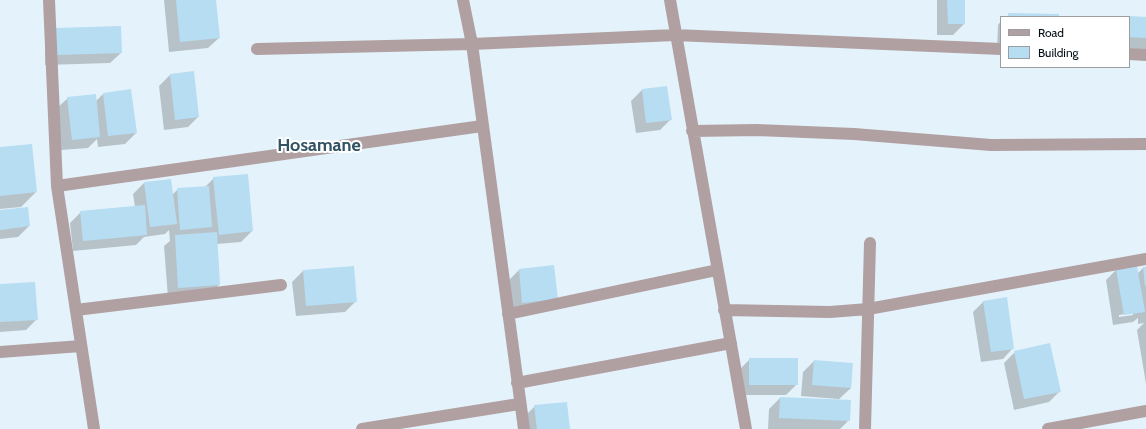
<!DOCTYPE html>
<html>
<head>
<meta charset="utf-8">
<style>
  body { margin:0 }
  #map { position:relative; width:1146px; height:429px; overflow:hidden; background:#e4f3fb; font-family:Cabin,sans-serif }
  canvas { display:block }
  .legend { position:absolute; left:1000px; top:16px; width:130px; height:52px; box-sizing:border-box; background:#fff; border:1px solid #9a9ea1; margin:0; padding:5px 7px; list-style:none; font-size:12px; color:#020d14 }
  .legend li { display:flex; align-items:center; gap:8px; height:20px }
  .legend b { width:20px; border:1px solid #9a9ea1 }
</style>
</head>
<body>
<div id="map">
<canvas width="1146" height="429"></canvas>
<ul class="legend">
<li><b style="height:5px;background:#b1a0a2"></b>Road</li>
<li><b style="height:11px;background:#b7ddf2"></b>Building</li>
</ul>
</div>
<script>
const g = document.querySelector('canvas').getContext('2d');
g.lineJoin = 'round';
function fillPath(path, color) {
  g.fillStyle = color;
  g.fill(path, 'evenodd');
}
function toPath(rows) {
  const path = new Path2D();
  for (const r of rows) {
    path.moveTo(r[0], r[1]);
    for (let i = 2; i < r.length; i += 2) path.lineTo(r[i], r[i + 1]);
  }
  return path;
}
function strokePath(path, color, width, dash) {
  g.strokeStyle = color;
  g.lineWidth = width;
  g.lineCap = dash ? 'butt' : 'round';
  g.setLineDash(dash || []);
  g.stroke(path);
}
function drawText(font, color, halo, rows, align = 'center') {
  g.font = font + ' Cabin,sans-serif';
  g.lineWidth = 4;
  g.setLineDash([]);
  g.textBaseline = 'middle';
  g.strokeStyle = halo;
  g.fillStyle = color;
  for (const [text, x, y, turn = 0] of rows) {
    g.save();
    g.translate(x, y);
    g.rotate((+turn || 0) * Math.PI / 180);
    g.textAlign = isNaN(turn) ? turn : align;
    if (halo) g.strokeText(text, 0, 0);
    g.fillText(text, 0, 0);
    g.restore();
  }
}
fillPath(toPath([
  [164,0,215,0,219,38,208,48,169,52],
  [937,0,964,0,964,24,953,35,937,35],
  [1129,17,1146,18,1146,50,1129,48],
  [1001,21,1001,52,997,52,998,25],
  [45,40,121,53,110,63,45,65],
  [193,72,198,117,188,127,164,130,159,86,170,75],
  [666,87,671,119,660,130,636,133,631,101,642,90],
  [103,94,136,133,125,144,98,147,97,139,88,148,61,150,57,108,68,98,95,102],
  [0,148,36,192,21,207,0,209],
  [214,178,252,231,241,242,217,244,219,285,209,295,168,298,164,246,170,241,169,230,165,234,144,237,136,245,73,251,70,223,81,212,135,207,133,194,144,183,172,195,178,189,205,187],
  [0,211,29,226,18,237,0,239],
  [1143,268,1146,268,1146,384,1137,330,1144,323,1138,324,1138,318,1133,322,1113,325,1106,280,1116,270,1137,274],
  [1133,313,1133,315,1119,317,1119,315],
  [519,270,557,299,512,313,508,281],
  [303,271,356,301,345,312,296,316,292,282],
  [0,285,37,319,26,330,0,332],
  [984,301,1013,348,1003,359,981,362,973,312],
  [1015,352,1060,391,1049,402,1014,410,1004,363],
  [750,359,797,384,786,395,739,395,739,370],
  [814,361,852,364,851,388,838,400,849,420,840,429,768,429,769,409,780,398,838,400,838,399,801,396,803,372],
  [535,406,569,429,525,429,524,417]
]), '#0003');
fillPath(toPath([
  [176,0,216,0,220,38,180,42],
  [947,0,965,0,965,24,948,24],
  [1008,13,1059,14,1059,17,1008,17],
  [1129,16,1146,17,1146,38,1129,37],
  [121,26,122,53,56,55,55,28],
  [194,71,199,117,175,120,170,74],
  [667,86,672,120,646,123,642,89],
  [131,89,137,133,108,136,103,93],
  [96,94,100,137,72,140,67,97],
  [32,144,37,192,0,196,0,147],
  [248,174,253,231,219,235,213,177],
  [171,179,177,224,150,227,144,182],
  [209,186,212,227,180,230,177,188],
  [145,205,147,235,83,241,80,211],
  [28,207,30,226,0,230,0,210],
  [217,232,220,285,178,288,175,235],
  [554,265,558,299,522,303,519,269],
  [354,266,357,302,306,306,303,270],
  [1137,266,1145,312,1124,315,1116,269],
  [1143,267,1146,267,1146,286,1145,286],
  [35,282,38,320,0,322,0,284],
  [1007,297,1014,349,991,352,983,301],
  [1050,343,1061,392,1024,399,1014,351],
  [749,358,798,358,798,385,749,385],
  [814,360,853,363,851,388,812,385],
  [780,397,851,400,850,421,779,418],
  [567,402,570,429,537,429,534,405]
]), '#b7ddf2');
strokePath(toPath([
  [49,0,57,186,94,429],
  [463,0,472,44,524,429],
  [670,0,746,429],
  [257,49,472,44,675,35,1001,49],
  [1129,54,1146,55],
  [692,131,757,130,854,134,991,145,1146,144],
  [57,186,482,126],
  [76,310,281,285],
  [724,310,830,312,868,309,1146,259],
  [508,314,717,270],
  [0,352,81,346],
  [517,383,731,343],
  [362,429,519,404],
  [865,429,870,243],
  [1048,429,1146,411]
]), '#b1a0a2', 12);
drawText('bold 18px', '#325364', '#fff', [
  ["Hosamane",319,146]
]);
</script>
</body>
</html>
